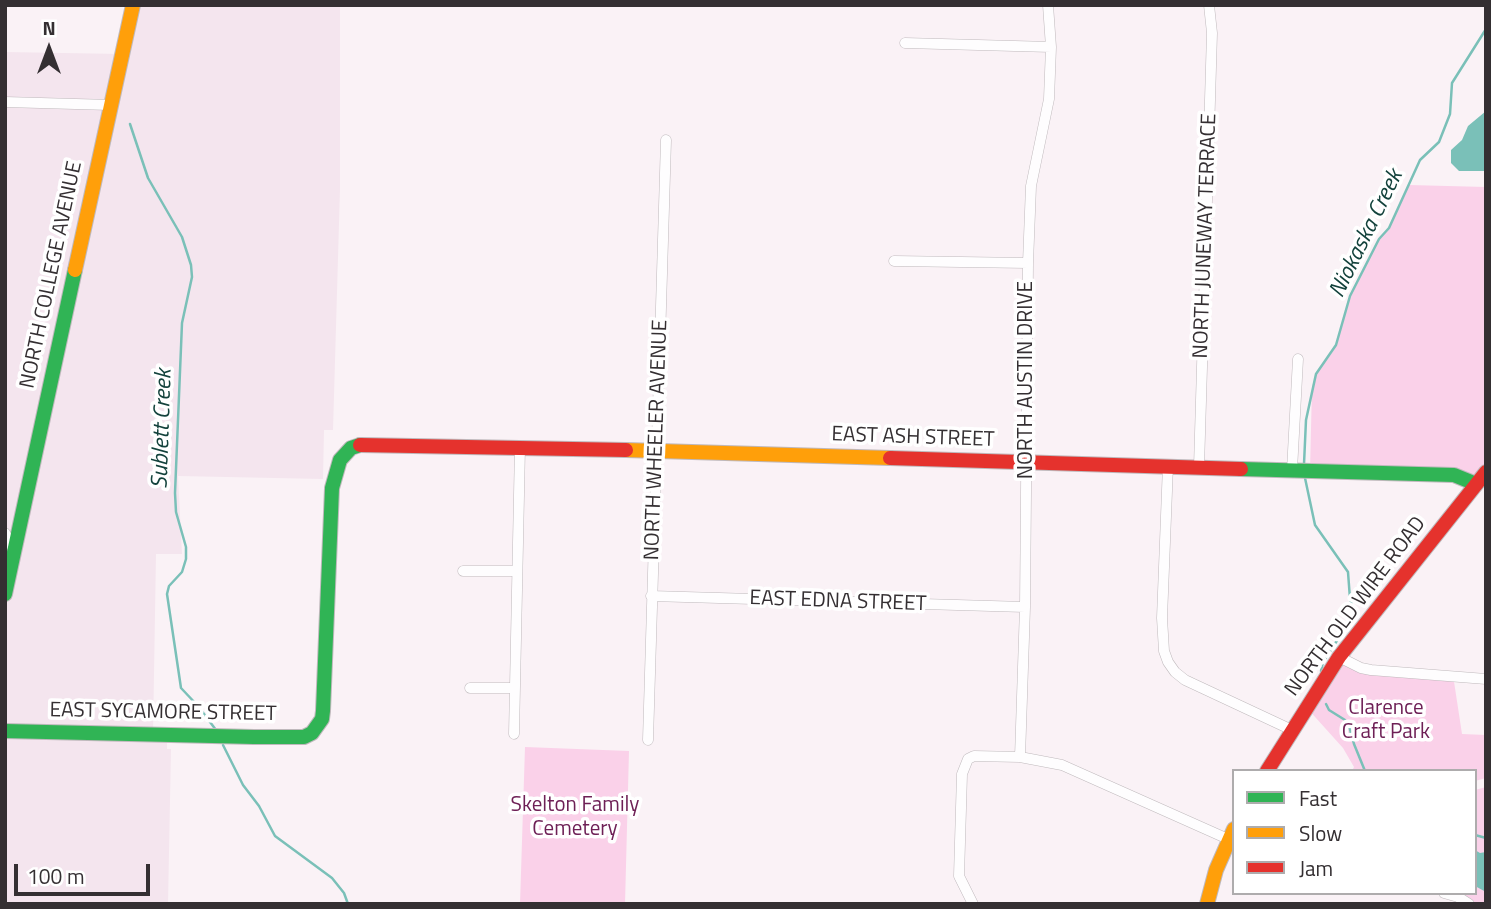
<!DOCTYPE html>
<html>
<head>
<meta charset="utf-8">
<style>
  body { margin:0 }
  #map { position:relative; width:1491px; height:909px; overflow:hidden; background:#faf2f6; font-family:"Titillium Web",sans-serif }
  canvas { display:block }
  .frame { position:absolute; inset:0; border:7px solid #342f32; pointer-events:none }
  .legend { position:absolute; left:1232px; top:769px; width:245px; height:126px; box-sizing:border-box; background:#fff; border:2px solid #aeacad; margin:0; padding:9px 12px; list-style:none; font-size:21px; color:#342f32 }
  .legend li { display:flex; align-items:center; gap:14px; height:35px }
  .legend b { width:35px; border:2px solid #aeacad }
  .north { position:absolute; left:14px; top:14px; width:70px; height:70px; -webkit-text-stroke:5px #fff; paint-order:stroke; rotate:0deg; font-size:19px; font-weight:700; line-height:28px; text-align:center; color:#342f32 }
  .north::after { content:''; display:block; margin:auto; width:24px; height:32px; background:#342f32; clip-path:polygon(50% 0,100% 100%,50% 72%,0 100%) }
  .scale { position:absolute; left:14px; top:864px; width:136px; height:32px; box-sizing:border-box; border:4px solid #342f32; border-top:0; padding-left:9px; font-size:21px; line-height:24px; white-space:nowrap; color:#342f32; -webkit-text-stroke:5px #fff; paint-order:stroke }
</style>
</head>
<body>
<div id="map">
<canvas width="1491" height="909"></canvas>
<div class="frame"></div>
<ul class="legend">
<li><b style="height:9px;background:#30b455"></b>Fast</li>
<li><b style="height:9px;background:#ff9f0a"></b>Slow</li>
<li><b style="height:9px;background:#e5322d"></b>Jam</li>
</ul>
<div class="north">N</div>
<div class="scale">100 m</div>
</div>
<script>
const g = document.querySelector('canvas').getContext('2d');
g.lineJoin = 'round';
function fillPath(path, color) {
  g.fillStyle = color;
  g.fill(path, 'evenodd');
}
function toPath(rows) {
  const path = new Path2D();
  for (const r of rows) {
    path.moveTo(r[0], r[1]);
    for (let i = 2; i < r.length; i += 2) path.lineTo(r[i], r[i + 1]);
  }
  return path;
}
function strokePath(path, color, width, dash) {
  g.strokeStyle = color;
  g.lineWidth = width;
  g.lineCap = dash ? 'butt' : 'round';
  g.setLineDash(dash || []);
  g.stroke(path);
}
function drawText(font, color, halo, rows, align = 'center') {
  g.font = font + ' "Titillium Web",sans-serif';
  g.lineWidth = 7;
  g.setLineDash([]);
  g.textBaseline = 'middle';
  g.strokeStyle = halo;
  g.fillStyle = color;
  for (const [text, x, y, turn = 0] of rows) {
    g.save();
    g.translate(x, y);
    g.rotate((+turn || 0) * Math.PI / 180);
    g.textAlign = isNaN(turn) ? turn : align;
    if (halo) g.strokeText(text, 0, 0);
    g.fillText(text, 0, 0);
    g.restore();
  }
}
fillPath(toPath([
  [133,5,340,5,340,189,333,430,324,430,323,479,178,476,182,554,156,554,153,734,167,735,167,749,171,749,168,904,5,904,5,52,122,54]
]), '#f4e5ee');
fillPath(toPath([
  [1409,185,1486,187,1486,472,1476,484,1310,471,1312,387,1316,374,1334,350,1350,296,1379,239,1389,228],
  [1339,657,1361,668,1453,675,1462,734,1486,735,1486,778,1475,781,1475,771,1352,771,1354,767,1343,748,1307,708],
  [525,747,629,751,625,904,520,904],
  [1486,787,1486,904,1469,904,1444,893,1475,893,1475,790]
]), '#fad1e9');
fillPath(toPath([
  [1486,111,1486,171,1459,171,1451,163,1451,150,1462,140,1468,126],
  [1475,850,1480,853,1486,852,1486,892,1475,886]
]), '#7ac0b8');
strokePath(toPath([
  [130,124,148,178,182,237,191,265,192,277,182,323,175,493,176,512,186,547,186,559,182,572,169,586,167,594,181,688,198,706,216,730],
  [1304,464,1306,420,1316,374,1336,345,1350,296,1379,239,1389,228,1420,160,1439,142,1450,114,1452,83,1486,29],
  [1305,478,1315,525,1348,572,1350,599,1355,613,1323,662,1321,671],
  [1326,704,1329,710,1345,720,1349,726,1354,744,1365,771],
  [223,745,243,785,259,806,275,836,332,878,344,893,348,904],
  [1475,835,1486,838]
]), '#7ac0b8', 2.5);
const street = toPath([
  [905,43,1051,47],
  [5,102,111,105],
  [894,261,1028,263],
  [1168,465,1162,618,1164,651,1168,662,1175,672,1185,680,1292,730],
  [1199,467,1212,33,1209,5],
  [1292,470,1298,359],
  [5,533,14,551],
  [463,571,517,571],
  [651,596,1025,607],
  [1339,657,1361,668,1371,670,1486,679],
  [470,688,515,688],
  [514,734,520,447],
  [648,740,666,140],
  [1020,757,1025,607,1028,263,1031,186,1049,99,1051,47,1048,5],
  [1444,893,1458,897,1469,904],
  [973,904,959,876,962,774,968,759,974,756,1020,757,1062,765,1228,839,1234,839]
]);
const fast = toPath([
  [1241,469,1454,475,1476,484],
  [5,594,75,270],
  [5,731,254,737,304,737,312,733,322,719,323,711,332,488,340,460,351,448,360,445]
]);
const slow = toPath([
  [75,270,133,5],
  [626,450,890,458],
  [1207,904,1216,870,1234,829]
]);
const jam = toPath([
  [360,445,626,450],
  [890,458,1241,469],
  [1267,771,1339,657,1486,472]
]);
strokePath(street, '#bfb9bc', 11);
strokePath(fast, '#bfb9bc', 16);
strokePath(slow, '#bfb9bc', 16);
strokePath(jam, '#bfb9bc', 16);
strokePath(street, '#fefdfe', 10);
strokePath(fast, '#30b455', 14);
strokePath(slow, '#ff9f0a', 14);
strokePath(jam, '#e5322d', 14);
drawText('21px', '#342f32', '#fff', [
  ["NORTH JUNEWAY TERRACE",1206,236,-88],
  ["NORTH COLLEGE AVENUE",52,275,-78],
  ["NORTH AUSTIN DRIVE",1027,380,-90],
  ["EAST ASH STREET",913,438,2],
  ["NORTH WHEELER AVENUE",657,440,-88],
  ["EAST EDNA STREET",838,602,2],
  ["NORTH OLD WIRE ROAD",1356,607,-53],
  ["EAST SYCAMORE STREET",163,713,1]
]);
drawText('21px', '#6e2056', '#fff', [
  ["Clarence",1386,709],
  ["Craft Park",1386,733],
  ["Skelton Family",575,806],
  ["Cemetery",575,830]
]);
drawText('italic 23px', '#13423c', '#fff', [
  ["Niokaska Creek",1367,234,-64],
  ["Sublett Creek",163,429,-88]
]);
</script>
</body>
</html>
